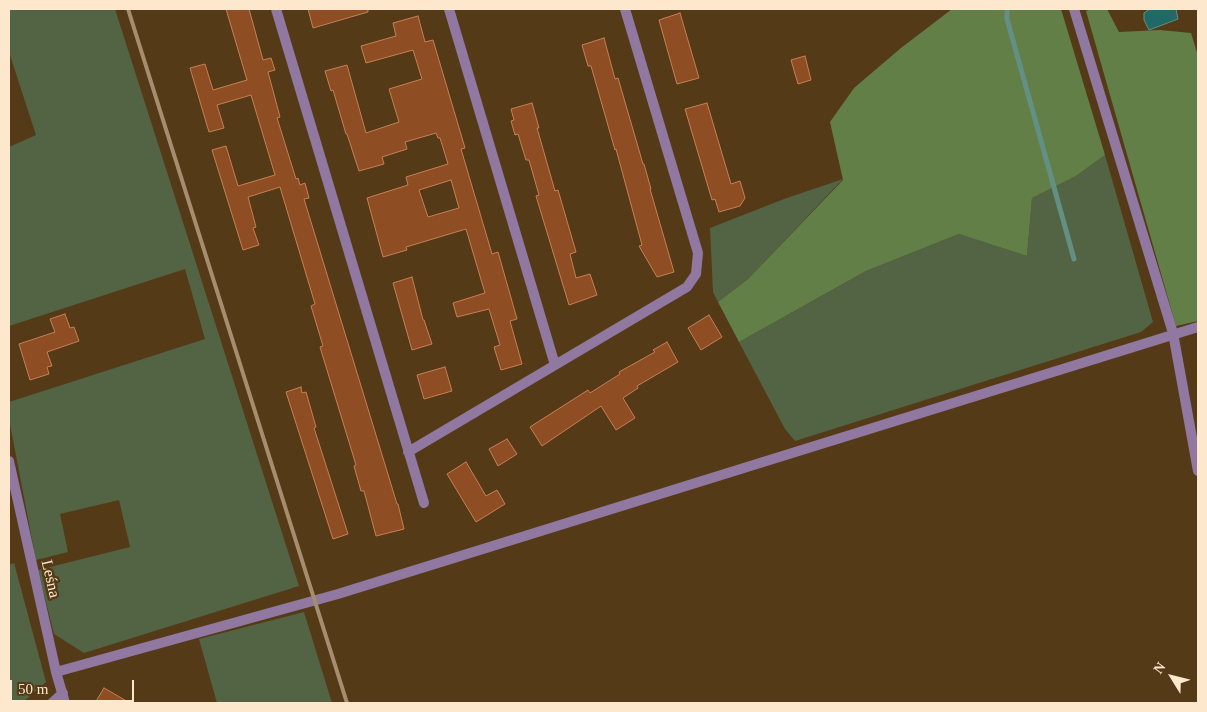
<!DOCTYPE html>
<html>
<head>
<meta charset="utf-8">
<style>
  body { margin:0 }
  #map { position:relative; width:1207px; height:712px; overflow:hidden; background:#553a17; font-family:"Times New Roman",serif }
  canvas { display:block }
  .frame { position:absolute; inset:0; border:10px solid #fde7cd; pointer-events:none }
  .north { position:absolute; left:1147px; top:652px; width:50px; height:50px; -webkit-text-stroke:4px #553a17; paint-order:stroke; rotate:306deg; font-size:14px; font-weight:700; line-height:20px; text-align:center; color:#fde7cd }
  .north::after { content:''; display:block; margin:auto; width:18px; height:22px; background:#fde7cd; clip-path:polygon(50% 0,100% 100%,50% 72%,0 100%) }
  .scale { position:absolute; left:10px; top:680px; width:124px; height:22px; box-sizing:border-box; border:2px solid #fde7cd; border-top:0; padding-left:6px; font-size:15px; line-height:18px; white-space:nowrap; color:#fde7cd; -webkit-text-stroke:4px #553a17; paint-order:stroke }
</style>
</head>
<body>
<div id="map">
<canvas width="1207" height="712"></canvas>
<div class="frame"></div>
<div class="north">N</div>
<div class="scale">50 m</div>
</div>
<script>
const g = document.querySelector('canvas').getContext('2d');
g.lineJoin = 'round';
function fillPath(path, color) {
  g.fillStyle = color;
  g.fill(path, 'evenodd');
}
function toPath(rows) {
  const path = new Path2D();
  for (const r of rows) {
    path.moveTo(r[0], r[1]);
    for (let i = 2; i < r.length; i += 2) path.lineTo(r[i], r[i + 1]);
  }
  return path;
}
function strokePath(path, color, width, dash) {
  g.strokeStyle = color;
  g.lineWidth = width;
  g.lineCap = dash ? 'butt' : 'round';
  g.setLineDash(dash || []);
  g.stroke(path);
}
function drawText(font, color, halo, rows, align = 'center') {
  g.font = font + ' "Times New Roman",serif';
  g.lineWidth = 5;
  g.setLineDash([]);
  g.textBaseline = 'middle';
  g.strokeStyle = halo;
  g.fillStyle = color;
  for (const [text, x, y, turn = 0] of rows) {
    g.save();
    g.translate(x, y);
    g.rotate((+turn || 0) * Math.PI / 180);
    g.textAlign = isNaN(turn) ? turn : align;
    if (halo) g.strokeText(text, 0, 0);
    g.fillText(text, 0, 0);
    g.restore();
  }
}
fillPath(toPath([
  [9,9,115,9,299,586,84,653,54,634,38,570,130,547,119,500,60,514,68,552,36,560,9,419,9,402,205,339,185,269,9,326,9,147,36,135,9,52],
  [1105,155,1153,322,1141,332,795,441,785,429,739,342,866,271,959,234,1027,256,1032,198,1076,176],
  [843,179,748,279,718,302,713,292,710,228,784,199],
  [14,563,46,682,22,703,9,703,9,565],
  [304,612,332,703,217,703,199,639]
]), '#526443');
fillPath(toPath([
  [952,9,1061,9,1105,155,1076,176,1032,198,1027,256,959,234,866,271,739,342,718,302,748,279,843,180,830,122,854,88,901,48],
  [1091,9,1107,9,1119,32,1160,30,1191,33,1198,56,1198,231,1197,233,1198,240,1198,321,1176,326,1086,11]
]), '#627f47');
const water = toPath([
  [1150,9,1176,9,1178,19,1149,30,1144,20,1144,13,1150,9]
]);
fillPath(water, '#216966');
strokePath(water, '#638f85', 1);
strokePath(toPath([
  [1007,9,1007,19,1074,259]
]), '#638f85', 5);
const building = toPath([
  [226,9,249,9,263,60,271,58,275,70,268,72,280,117,277,118,296,179,298,178,300,185,305,183,309,198,304,199,397,504,398,504,404,529,376,536,364,491,361,491,354,466,356,465,320,347,323,346,311,306,315,304,280,187,248,197,256,227,253,228,259,245,243,250,212,150,226,146,238,186,275,175,251,95,217,105,224,128,209,132,190,68,205,64,213,90,247,80,226,9],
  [308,9,368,9,368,12,313,28,308,9],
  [680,13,699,78,677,84,659,20,680,13],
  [418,16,425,42,433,40,465,148,461,149,492,254,498,252,517,319,510,321,522,364,501,370,494,347,500,345,489,309,457,317,453,303,485,293,466,229,406,247,407,250,383,257,367,198,408,185,406,177,448,164,440,138,438,138,436,133,405,142,407,149,382,157,384,164,359,171,347,134,346,134,333,90,331,91,325,71,347,65,366,133,399,122,389,89,422,79,413,50,366,63,361,46,396,36,393,23,418,16],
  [451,180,459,208,428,217,419,190,451,180],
  [604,38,615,79,618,78,643,164,644,164,651,189,650,189,674,272,657,277,639,246,642,245,616,149,615,150,591,66,588,66,582,45,604,38],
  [805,56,811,80,798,84,791,60,805,56],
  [532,103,539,128,537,128,555,191,558,190,576,252,570,254,576,278,590,274,597,295,569,305,536,196,539,195,529,160,526,160,518,134,515,135,511,121,514,120,511,109,532,103],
  [707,103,731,184,740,181,745,198,740,206,719,212,715,199,712,200,685,109,707,103],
  [412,277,423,320,424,320,432,344,412,350,393,283,412,277],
  [65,314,70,328,74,327,79,341,47,352,52,366,47,367,49,374,30,380,19,344,55,332,50,319,65,314],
  [709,315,722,337,701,350,688,328,709,315],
  [667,342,678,362,637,386,638,388,623,398,635,418,616,430,601,406,542,446,530,427,588,390,590,393,620,374,619,372,655,352,653,350,667,342],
  [445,367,452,391,424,399,417,375,445,367],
  [301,387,302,393,306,392,316,427,314,428,348,534,333,539,286,392,301,387],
  [507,439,517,454,498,466,489,449,507,439],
  [466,462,486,496,497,490,505,504,476,522,447,474,466,462],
  [104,688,130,703,95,703,104,688]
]);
fillPath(building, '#8e4d23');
strokePath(building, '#c68056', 1);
strokePath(toPath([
  [276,9,424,503],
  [449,9,555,365],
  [408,452,687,287,696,274,698,253,625,9],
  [9,461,56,672,65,703],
  [56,672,338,594,1198,327],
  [52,703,63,693]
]), '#9078a1', 10);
strokePath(toPath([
  [1074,9,1173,333,1198,471]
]), '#9078a1', 10);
strokePath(toPath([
  [128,9,347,703]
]), '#a58d6e', 4);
drawText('16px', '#fde7cd', '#553a17', [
  ["Leśna",50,579,77]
]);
</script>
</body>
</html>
